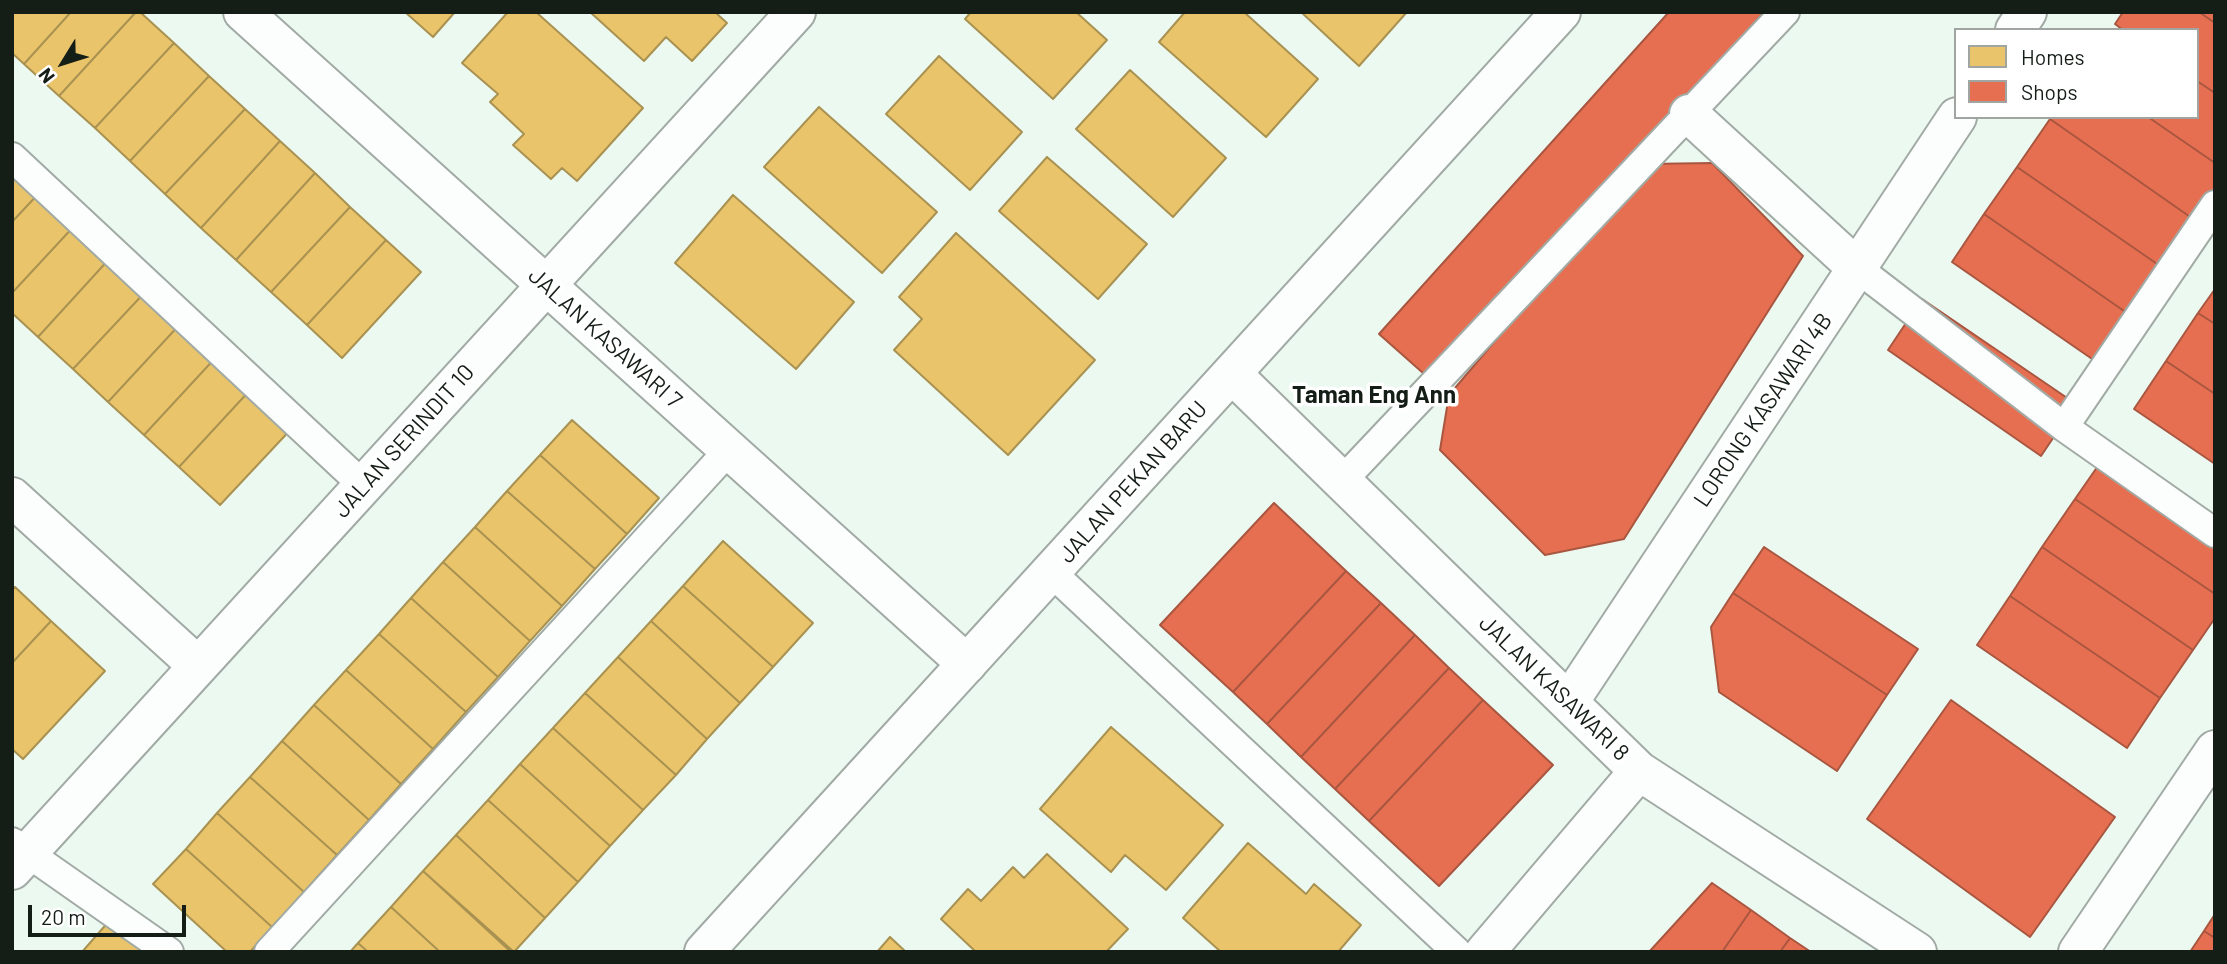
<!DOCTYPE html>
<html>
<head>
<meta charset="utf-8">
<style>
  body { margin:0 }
  #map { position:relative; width:2227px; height:964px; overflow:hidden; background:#ecf9f0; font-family:Barlow,sans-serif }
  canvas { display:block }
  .frame { position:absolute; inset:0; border:14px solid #151d17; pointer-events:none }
  .legend { position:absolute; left:1954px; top:28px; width:245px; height:91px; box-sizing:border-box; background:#fff; border:2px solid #a1a5a2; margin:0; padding:9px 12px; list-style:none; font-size:21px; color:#151d17 }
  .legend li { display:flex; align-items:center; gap:14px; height:35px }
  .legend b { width:35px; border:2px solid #a1a5a2 }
  .north { position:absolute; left:28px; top:28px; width:70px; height:70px; -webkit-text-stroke:5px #fff; paint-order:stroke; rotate:232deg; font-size:19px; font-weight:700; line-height:28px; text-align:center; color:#151d17 }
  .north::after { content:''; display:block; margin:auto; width:24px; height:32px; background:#151d17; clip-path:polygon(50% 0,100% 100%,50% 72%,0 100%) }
  .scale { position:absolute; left:28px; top:905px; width:158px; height:32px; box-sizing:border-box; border:4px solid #151d17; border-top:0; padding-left:9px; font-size:21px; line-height:24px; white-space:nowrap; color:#151d17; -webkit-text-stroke:5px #fff; paint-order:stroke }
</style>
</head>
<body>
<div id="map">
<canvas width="2227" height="964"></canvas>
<div class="frame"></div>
<ul class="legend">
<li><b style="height:19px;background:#e9c46a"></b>Homes</li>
<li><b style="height:19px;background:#e76f51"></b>Shops</li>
</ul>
<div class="north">N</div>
<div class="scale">20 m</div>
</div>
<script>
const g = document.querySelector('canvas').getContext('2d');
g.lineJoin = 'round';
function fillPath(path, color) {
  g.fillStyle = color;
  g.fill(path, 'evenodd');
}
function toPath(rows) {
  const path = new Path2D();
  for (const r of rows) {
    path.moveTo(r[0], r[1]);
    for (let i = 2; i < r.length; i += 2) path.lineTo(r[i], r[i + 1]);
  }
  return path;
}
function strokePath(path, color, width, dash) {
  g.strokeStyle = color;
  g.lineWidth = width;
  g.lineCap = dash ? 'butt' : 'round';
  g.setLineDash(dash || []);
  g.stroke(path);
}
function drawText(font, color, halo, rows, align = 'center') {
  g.font = font + ' Barlow,sans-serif';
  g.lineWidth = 7;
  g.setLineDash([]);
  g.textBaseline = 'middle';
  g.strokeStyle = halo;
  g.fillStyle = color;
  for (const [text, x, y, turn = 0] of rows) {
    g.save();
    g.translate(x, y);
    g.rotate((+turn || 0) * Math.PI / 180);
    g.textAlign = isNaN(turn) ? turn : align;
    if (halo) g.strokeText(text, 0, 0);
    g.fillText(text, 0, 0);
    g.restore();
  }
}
const homes = toPath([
  [12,12,71,12,24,64,12,53,12,12],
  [71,12,136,12,59,96,24,64,71,12],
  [136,12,140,12,174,43,95,128,59,96,136,12],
  [405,12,455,12,433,37,405,12],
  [508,12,536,12,643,108,577,181,562,168,551,179,513,145,524,134,490,102,498,94,462,63,508,12],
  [590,12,715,12,727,23,692,61,666,37,644,61,590,12],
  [971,12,1076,12,1107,40,1053,99,965,19,971,12],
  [1185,12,1244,12,1318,79,1266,137,1159,42,1185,12],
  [1301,12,1407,12,1359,66,1301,12],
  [174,43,209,76,130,161,95,128,174,43],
  [939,56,1022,132,970,190,886,114,939,56],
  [1130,70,1226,158,1173,217,1076,129,1130,70],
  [209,76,245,109,165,194,130,161,209,76],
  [819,107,937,212,882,273,764,167,819,107],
  [245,109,280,141,201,228,165,194,245,109],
  [280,141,315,173,236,260,201,228,280,141],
  [1047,157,1147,244,1098,299,999,211,1047,157],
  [12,166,40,192,12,222,12,166],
  [315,173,350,207,271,292,236,260,315,173],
  [40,192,76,224,12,293,12,222,40,192],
  [733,195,854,302,796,369,675,263,733,195],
  [350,207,386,240,307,325,271,292,350,207],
  [76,224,111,257,38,337,12,313,12,293,76,224],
  [956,233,1095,360,1008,455,894,350,922,319,899,297,956,233],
  [386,240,421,272,342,358,307,325,386,240],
  [111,257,147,290,73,369,38,337,111,257],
  [147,290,182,322,108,402,73,369,147,290],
  [182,322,218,355,144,435,108,402,182,322],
  [218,355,252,388,179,467,144,435,218,355],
  [252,388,294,426,220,505,179,467,252,388],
  [572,420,659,498,627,534,540,455,572,420],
  [540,455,627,534,595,569,507,491,540,455],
  [507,491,595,569,562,606,475,527,507,491],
  [475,527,562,606,530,641,443,562,475,527],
  [723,541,813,623,773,667,683,586,723,541],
  [443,562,530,641,498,677,411,598,443,562],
  [683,586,773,667,740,703,651,621,683,586],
  [15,587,51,621,12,663,12,590,15,587],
  [411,598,498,677,466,712,379,634,411,598],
  [51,621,105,671,23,759,12,749,12,663,51,621],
  [651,621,740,703,707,739,618,657,651,621],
  [379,634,466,712,433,749,346,670,379,634],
  [618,657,707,739,676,775,585,693,618,657],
  [346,670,433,749,401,784,314,705,346,670],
  [585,693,676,775,643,810,553,728,585,693],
  [314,705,401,784,369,820,282,741,314,705],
  [1111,727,1223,825,1166,890,1125,855,1111,872,1040,809,1111,727],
  [553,728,643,810,610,846,520,764,553,728],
  [282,741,369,820,337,855,250,777,282,741],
  [520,764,610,846,578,882,488,800,520,764],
  [250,777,337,855,304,892,217,813,250,777],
  [488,800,578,882,545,918,456,835,488,800],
  [217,813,304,892,272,927,186,849,217,813],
  [456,835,545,918,514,952,423,871,456,835],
  [1248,843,1306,894,1314,884,1361,925,1338,952,1221,952,1183,918,1248,843],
  [186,849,272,927,250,952,227,952,153,884,186,849],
  [1047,854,1128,929,1106,952,976,952,941,919,968,889,981,901,1013,867,1024,878,1047,854],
  [423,871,511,952,440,952,391,907,423,871],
  [391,907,440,952,368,952,358,943,391,907],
  [110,920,146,952,82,952,110,920],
  [890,937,906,952,877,952,890,937],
  [358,943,368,952,350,952,358,943]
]);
fillPath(homes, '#e9c46a');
strokePath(homes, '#a99251', 2);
const shops = toPath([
  [1669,12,1764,12,1432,381,1379,334,1669,12],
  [2123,12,2199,12,2215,23,2215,93,2197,81,2197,30,2123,30,2115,24,2123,12],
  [2199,12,2215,12,2215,23,2199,12],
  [2197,81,2215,93,2215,163,2148,117,2197,117,2197,81],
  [2052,117,2148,117,2215,163,2215,214,2206,228,2050,119,2052,117],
  [2050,119,2206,228,2173,275,2017,167,2050,119],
  [1712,163,1803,256,1624,539,1545,555,1440,450,1449,395,1646,164,1712,163],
  [2017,167,2173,275,2140,322,1984,214,2017,167],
  [1984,214,2140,322,2108,370,1952,262,1984,214],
  [2215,289,2215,324,2198,313,2215,289],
  [1922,299,2076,404,2041,456,1888,350,1922,299],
  [2198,313,2215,324,2215,394,2166,361,2198,313],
  [2166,361,2215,394,2215,464,2134,409,2166,361],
  [2109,450,2215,523,2215,594,2075,499,2109,450],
  [2075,499,2215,594,2215,618,2193,650,2042,547,2075,499],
  [1274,503,1346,571,1233,692,1160,625,1274,503],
  [1764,547,1918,649,1887,695,1733,593,1764,547],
  [2042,547,2193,650,2160,698,2010,596,2042,547],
  [1346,571,1381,603,1267,724,1233,692,1346,571],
  [1733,593,1887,695,1837,771,1719,692,1711,627,1733,593],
  [2010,596,2160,698,2127,748,1977,645,2010,596],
  [1381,603,1415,635,1301,757,1267,724,1381,603],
  [1415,635,1449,668,1335,789,1301,757,1415,635],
  [1449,668,1483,700,1369,821,1335,789,1449,668],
  [1483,700,1553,765,1439,886,1369,821,1483,700],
  [1951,700,2115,817,2030,937,1867,819,1951,700],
  [1712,883,1751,910,1722,952,1649,952,1712,883],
  [1751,910,1790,938,1780,952,1722,952,1751,910],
  [2215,914,2215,938,2204,931,2215,914],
  [2204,931,2215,938,2215,952,2190,952,2204,931],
  [1790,938,1811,952,1780,952,1790,938]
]);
fillPath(shops, '#e76f51');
strokePath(shops, '#a85640', 2);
const service = toPath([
  [12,157,364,486],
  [1857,268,2064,427,2215,533],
  [2064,427,2215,205],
  [1342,481,1785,12],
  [1051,572,1457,952],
  [12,842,169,952],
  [269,952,729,450]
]);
const minor = toPath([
  [243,12,967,664],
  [2015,30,2027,12],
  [1689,114,1857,268],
  [1232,374,1639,771,1917,952],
  [12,497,198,666],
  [1569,702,1957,117],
  [12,870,796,12],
  [1485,952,1639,771],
  [2078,952,2215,750]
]);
const tertiary = toPath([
  [704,952,1561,12]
]);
strokePath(service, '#a1aaa4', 32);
strokePath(minor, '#a1aaa4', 42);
strokePath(tertiary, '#a1aaa4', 42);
strokePath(service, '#fcfefd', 28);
strokePath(minor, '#fcfefd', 38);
strokePath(tertiary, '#fcfefd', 38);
drawText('23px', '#151d17', '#fff', [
  ["JALAN KASAWARI 7",605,338,42],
  ["LORONG KASAWARI 4B",1763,410,-56],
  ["JALAN SERINDIT 10",404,441,-48],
  ["JALAN PEKAN BARU",1133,482,-48],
  ["JALAN KASAWARI 8",1554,688,44]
]);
drawText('bold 24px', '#151d17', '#fff', [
  ["Taman Eng Ann",1374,395]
]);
</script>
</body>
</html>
